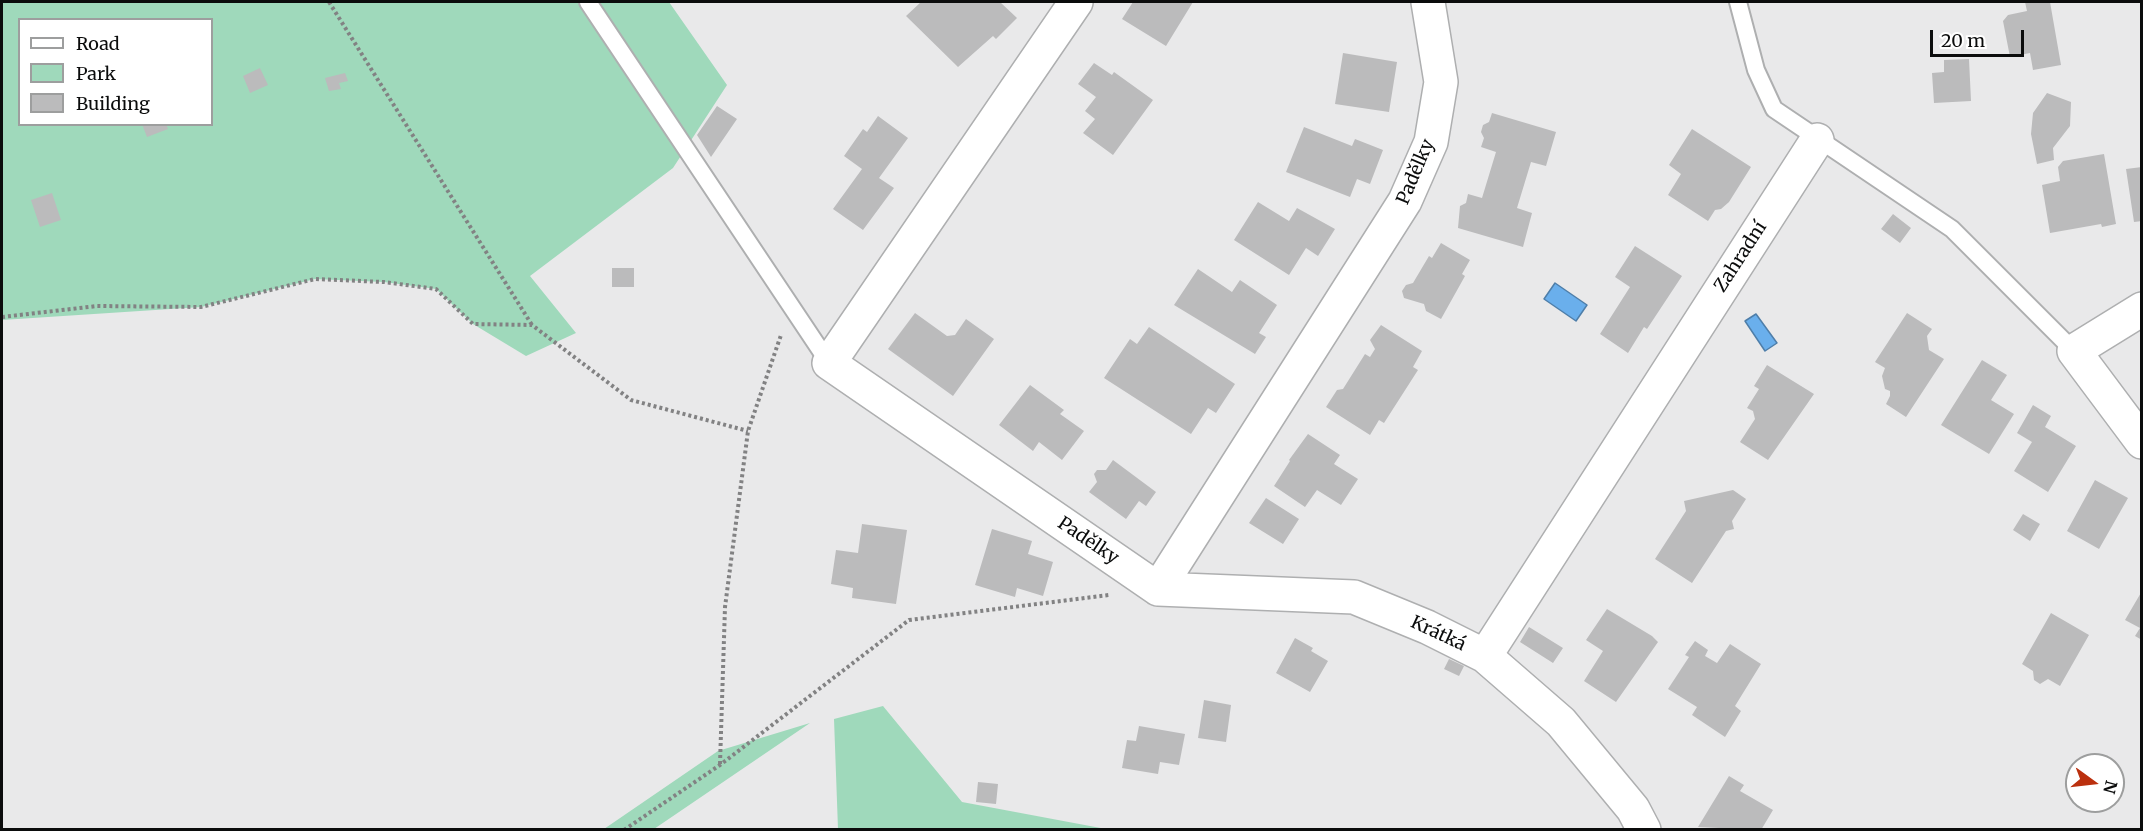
<!DOCTYPE html>
<html>
<head>
<meta charset="utf-8">
<style>
  body { margin:0 }
  #map { position:relative; width:2143px; height:831px; overflow:hidden; background:#e9e9ea; font-family:Merriweather,serif }
  canvas { display:block }
  .frame { position:absolute; inset:0; border:3px solid #0b0c0c; pointer-events:none }
  .legend { position:absolute; left:18px; top:18px; width:195px; height:108px; box-sizing:border-box; background:#fff; border:2px solid #9d9e9e; margin:0; padding:8px 10px; list-style:none; font-size:18px; color:#0b0c0c }
  .legend li { display:flex; align-items:center; gap:12px; height:30px }
  .legend b { width:30px; border:2px solid #9d9e9e }
  .north { position:absolute; left:2065px; top:753px; width:60px; height:60px; box-sizing:border-box; background:#fff; border:2px solid #9d9e9e; border-radius:50%; rotate:105deg; font-size:16px; font-weight:700; line-height:24px; text-align:center; color:#0b0c0c }
  .north::after { content:''; display:block; margin:auto; width:21px; height:27px; background:#bb300e; clip-path:polygon(50% 0,100% 100%,50% 72%,0 100%) }
  .scale { position:absolute; left:1930px; top:30px; width:94px; height:27px; box-sizing:border-box; border:3px solid #0b0c0c; border-top:0; padding-left:8px; font-size:18px; line-height:21px; white-space:nowrap; color:#0b0c0c; -webkit-text-stroke:4px #fff; paint-order:stroke }
</style>
</head>
<body>
<div id="map">
<canvas width="2143" height="831"></canvas>
<div class="frame"></div>
<ul class="legend">
<li><b style="height:8px;background:#fff"></b>Road</li>
<li><b style="height:16px;background:#9fd9bb"></b>Park</li>
<li><b style="height:16px;background:#bbbbbc"></b>Building</li>
</ul>
<div class="north">N</div>
<div class="scale">20 m</div>
</div>
<script>
const g = document.querySelector('canvas').getContext('2d');
g.lineJoin = 'round';
function fillPath(path, color) {
  g.fillStyle = color;
  g.fill(path, 'evenodd');
}
function toPath(rows) {
  const path = new Path2D();
  for (const r of rows) {
    path.moveTo(r[0], r[1]);
    for (let i = 2; i < r.length; i += 2) path.lineTo(r[i], r[i + 1]);
  }
  return path;
}
function strokePath(path, color, width, dash) {
  g.strokeStyle = color;
  g.lineWidth = width;
  g.lineCap = dash ? 'butt' : 'round';
  g.setLineDash(dash || []);
  g.stroke(path);
}
function drawText(font, color, halo, rows, align = 'center') {
  g.font = font + ' Merriweather,serif';
  g.lineWidth = 4.5;
  g.setLineDash([]);
  g.textBaseline = 'middle';
  g.strokeStyle = halo;
  g.fillStyle = color;
  for (const [text, x, y, turn = 0] of rows) {
    g.save();
    g.translate(x, y);
    g.rotate((+turn || 0) * Math.PI / 180);
    g.textAlign = isNaN(turn) ? turn : align;
    if (halo) g.strokeText(text, 0, 0);
    g.fillText(text, 0, 0);
    g.restore();
  }
}
fillPath(toPath([
  [2,2,669,2,727,85,673,168,530,276,576,333,526,356,473,324,436,289,384,282,315,279,201,307,2,320],
  [20,20,212,20,212,124,20,124],
  [883,706,962,802,1106,829,838,829,834,719],
  [810,723,654,829,604,829,718,751]
]), '#9fd9bb');
const water = toPath([
  [1555,283,1587,305,1576,321,1544,299,1555,283],
  [1756,314,1777,343,1765,351,1745,321,1756,314]
]);
fillPath(water, '#6aafec');
strokePath(water, '#4e7ea9', 1.5);
fillPath(toPath([
  [921,2,1000,2,1017,18,996,39,993,36,958,67,906,16],
  [1133,2,1193,2,1166,46,1122,19],
  [2025,2,2050,2,2061,65,2033,70,2030,53,2010,57,2003,21,2008,15,2027,11],
  [1343,53,1397,62,1389,112,1335,104],
  [1969,59,1971,101,1934,103,1932,73,1944,72,1944,60],
  [1094,63,1112,75,1114,72,1153,100,1113,155,1083,133,1095,119,1085,111,1096,97,1078,84],
  [260,68,268,85,250,93,243,76],
  [345,73,348,81,339,83,341,89,329,91,325,78],
  [2047,93,2071,102,2070,126,2053,148,2054,160,2037,164,2031,134,2033,113],
  [717,106,737,119,711,157,697,135],
  [1492,113,1556,132,1546,166,1531,162,1517,208,1532,213,1523,247,1458,228,1460,206,1466,203,1468,194,1482,198,1496,152,1481,147,1484,138,1481,132,1483,125,1489,122],
  [878,116,908,138,879,178,894,188,863,230,833,209,862,169,844,156,863,129,867,132],
  [142,124,166,124,168,129,147,137],
  [1304,127,1352,146,1355,139,1383,150,1370,184,1357,179,1350,197,1286,172],
  [1692,129,1751,167,1729,202,1721,209,1715,210,1708,221,1668,195,1681,174,1669,165],
  [2104,154,2116,224,2102,227,2101,224,2050,233,2042,185,2060,181,2058,167,2063,161],
  [2142,167,2142,221,2134,222,2126,169],
  [52,193,61,220,40,227,31,200],
  [1258,202,1289,221,1297,208,1335,229,1318,256,1306,248,1289,275,1234,240],
  [1893,214,1911,228,1900,243,1881,229],
  [1441,243,1470,260,1462,274,1465,276,1441,319,1426,311,1424,304,1404,298,1402,291,1406,285,1413,283,1429,256,1432,258],
  [1635,246,1682,276,1647,329,1644,327,1628,353,1600,334,1630,287,1615,277],
  [612,268,634,268,634,287,612,287],
  [1198,269,1232,292,1240,280,1277,305,1259,333,1266,337,1255,354,1174,305],
  [915,313,947,336,955,335,966,319,994,339,953,396,888,349],
  [1907,313,1932,329,1927,336,1929,350,1944,359,1906,417,1886,404,1890,396,1890,391,1885,389,1882,376,1885,368,1875,362],
  [1381,325,1422,351,1413,367,1418,370,1384,423,1379,420,1370,435,1326,407,1337,390,1343,389,1365,354,1370,357,1375,349,1370,340],
  [1149,327,1235,384,1216,413,1208,408,1191,434,1104,378,1130,339,1137,344],
  [1982,360,2007,375,1991,400,2014,414,1989,454,1941,425],
  [1767,365,1814,394,1768,460,1740,442,1755,419,1753,411,1747,408,1759,389,1754,386],
  [1030,385,1064,410,1060,414,1084,431,1062,460,1039,442,1033,451,999,425],
  [2033,405,2051,416,2045,427,2076,446,2048,492,2014,471,2032,442,2017,433],
  [1308,434,1340,455,1334,464,1358,479,1341,505,1317,490,1305,507,1274,486,1290,461,1289,460],
  [1113,460,1156,492,1146,506,1139,501,1126,519,1089,492,1097,482,1094,474,1097,470,1106,470],
  [2095,480,2128,498,2099,549,2067,531],
  [1733,490,1746,499,1732,521,1734,529,1726,531,1692,583,1655,559,1686,511,1684,501],
  [1266,498,1299,519,1283,544,1249,523],
  [2023,514,2040,524,2030,541,2013,530],
  [862,524,907,530,896,604,852,598,853,588,831,584,836,550,858,553],
  [992,529,1032,541,1028,554,1053,562,1043,596,1017,588,1015,597,975,585],
  [2142,591,2142,640,2135,636,2140,628,2125,620],
  [1607,609,1652,636,1658,642,1616,702,1584,681,1603,651,1586,640],
  [2051,613,2089,635,2060,686,2048,679,2040,684,2034,680,2033,671,2022,664],
  [1529,627,1563,648,1553,663,1520,642],
  [1295,638,1313,648,1311,651,1328,661,1310,692,1276,673],
  [1695,641,1708,650,1705,656,1717,663,1730,644,1761,664,1735,706,1741,711,1725,737,1692,715,1697,707,1668,689,1689,657,1685,655],
  [1449,659,1464,666,1459,676,1444,669],
  [1204,700,1231,705,1226,742,1198,738],
  [1139,726,1185,734,1179,765,1160,762,1158,774,1122,768,1127,740,1136,741],
  [1729,776,1744,785,1740,791,1773,810,1761,830,1698,827],
  [978,782,998,784,996,804,976,802]
]), '#bbbbbc');
const service = toPath([
  [588,2,829,363],
  [1738,2,1756,70,1774,109,1952,229,2074,351]
]);
const minor = toPath([
  [1076,2,829,363,1158,589,1405,201,1431,142,1441,82,1428,2],
  [2142,309,2074,351,2142,442],
  [1158,589,1354,597,1427,627,1485,656,1561,722,1633,809,1644,830],
  [1485,656,1817,140]
]);
strokePath(service, '#aeafb0', 20);
strokePath(minor, '#aeafb0', 36);
strokePath(toPath([
  [329,2,532,325],
  [2,317,97,306,201,307,315,279,384,282,436,289,473,324,532,325,631,400,748,431],
  [720,764,725,607,748,431,781,335],
  [624,830,720,765,909,620,1109,595]
]), '#828283', 4, [3, 3]);
strokePath(service, '#fff', 16);
strokePath(minor, '#fff', 33);
drawText('18px', '#0b0c0c', '#fff', [
  ["Padělky",1416,172,-67],
  ["Zahradní",1741,257,-57],
  ["Padělky",1088,541,34],
  ["Krátká",1438,634,25]
]);
</script>
</body>
</html>
